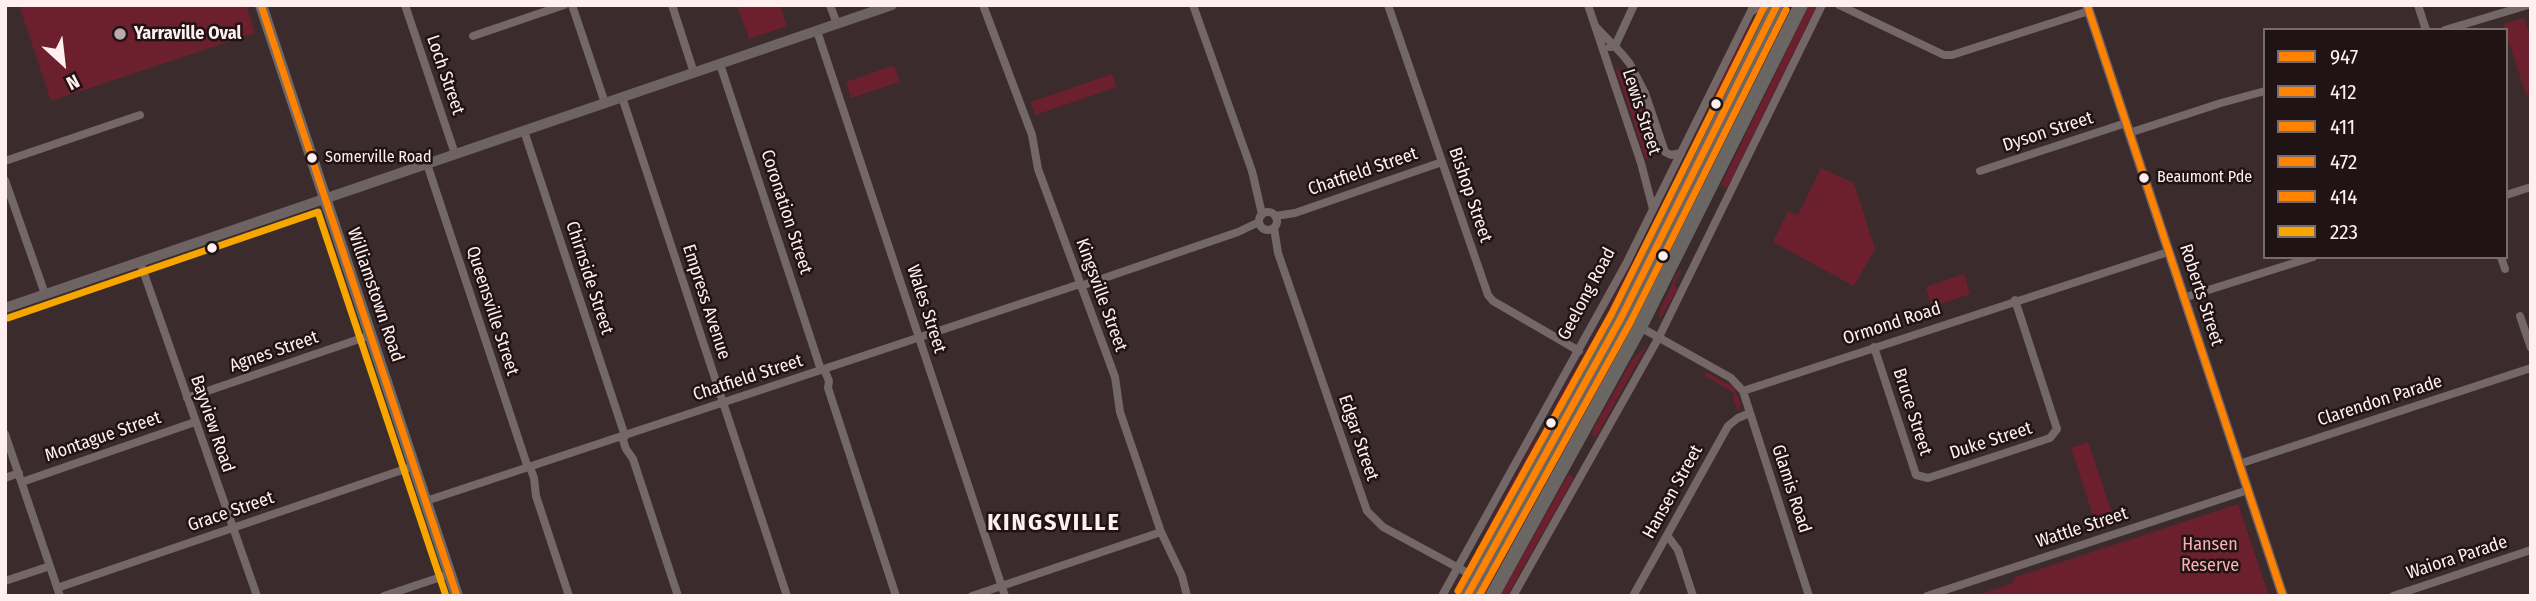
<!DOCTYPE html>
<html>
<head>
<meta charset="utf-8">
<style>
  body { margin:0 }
  #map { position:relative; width:2536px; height:601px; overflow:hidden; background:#3b2b2d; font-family:"Fira Sans Condensed",sans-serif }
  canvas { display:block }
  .frame { position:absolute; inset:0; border:7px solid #ffefef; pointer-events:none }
  .legend { position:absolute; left:2263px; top:28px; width:245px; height:231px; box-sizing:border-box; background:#1f1313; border:2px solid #796b6b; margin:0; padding:9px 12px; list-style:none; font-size:21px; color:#ffefef }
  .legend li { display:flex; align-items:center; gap:14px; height:35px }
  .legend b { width:35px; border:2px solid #796b6b }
  .north { position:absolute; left:28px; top:28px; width:70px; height:70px; -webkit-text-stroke:5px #1f1313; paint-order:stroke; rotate:153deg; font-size:19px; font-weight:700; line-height:28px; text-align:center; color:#ffefef }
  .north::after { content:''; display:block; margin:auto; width:24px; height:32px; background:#ffefef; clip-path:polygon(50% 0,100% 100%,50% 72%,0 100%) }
</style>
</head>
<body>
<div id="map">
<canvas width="2536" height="601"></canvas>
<div class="frame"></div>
<ul class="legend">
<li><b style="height:9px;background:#ff8200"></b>947</li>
<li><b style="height:9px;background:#ff8200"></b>412</li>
<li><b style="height:9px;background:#ff8200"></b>411</li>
<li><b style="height:9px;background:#ff8200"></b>472</li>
<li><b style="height:9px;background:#ff8200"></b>414</li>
<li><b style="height:9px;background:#f7a600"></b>223</li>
</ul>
<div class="north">N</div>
</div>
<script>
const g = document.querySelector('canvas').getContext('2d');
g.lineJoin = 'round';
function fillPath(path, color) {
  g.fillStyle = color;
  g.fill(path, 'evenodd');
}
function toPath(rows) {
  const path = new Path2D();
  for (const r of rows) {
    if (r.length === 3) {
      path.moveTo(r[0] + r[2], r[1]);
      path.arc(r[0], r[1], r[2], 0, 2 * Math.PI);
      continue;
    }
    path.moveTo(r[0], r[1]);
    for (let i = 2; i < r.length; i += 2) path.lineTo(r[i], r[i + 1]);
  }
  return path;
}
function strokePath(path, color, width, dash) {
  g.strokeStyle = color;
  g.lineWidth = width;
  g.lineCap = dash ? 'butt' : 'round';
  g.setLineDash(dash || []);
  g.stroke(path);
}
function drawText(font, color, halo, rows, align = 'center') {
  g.font = font + ' "Fira Sans Condensed",sans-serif';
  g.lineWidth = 5;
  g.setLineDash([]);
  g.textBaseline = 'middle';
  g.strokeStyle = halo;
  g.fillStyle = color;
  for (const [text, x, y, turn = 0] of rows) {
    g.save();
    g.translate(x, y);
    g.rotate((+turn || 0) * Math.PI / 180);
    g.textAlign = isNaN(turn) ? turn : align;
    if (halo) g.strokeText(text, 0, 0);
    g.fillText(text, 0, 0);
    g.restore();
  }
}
fillPath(toPath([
  [19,5,246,5,255,33,51,101],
  [737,5,780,5,787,26,749,39],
  [1809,5,1817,5,1727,188,1721,185],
  [1764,12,1727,87,1723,94,1717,98,1713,97,1748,28,1758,13],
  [2524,18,2531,39,2531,94,2526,95,2503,24],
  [1776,24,1778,25,1774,39,1705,178,1703,172],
  [892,66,895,68,900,82,851,98,846,82],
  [1615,66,1639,96,1654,137,1646,140,1652,158,1646,160],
  [1112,74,1117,87,1035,115,1031,102],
  [1699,129,1703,131,1699,143,1686,161,1685,158],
  [1821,168,1854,183,1875,249,1854,286,1773,242,1788,211,1798,215],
  [1676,228,1681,231,1640,310,1646,288],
  [1648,233,1644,256,1560,411,1554,407,1603,321],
  [1679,270,1681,271,1674,286,1678,288,1659,321,1660,309],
  [1964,274,1970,294,1932,307,1926,287],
  [1647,345,1596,437,1592,435,1595,426,1632,360],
  [1706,372,1734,387,1741,405,1738,411,1733,399,1734,393,1704,375],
  [1581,411,1584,413,1538,495,1524,512,1523,510,1560,443],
  [1536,439,1539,440,1532,461,1484,546,1471,560],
  [2088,442,2115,522,2097,528,2071,448],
  [1568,475,1574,478,1507,596,1500,596],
  [2238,504,2269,596,1975,596,2014,583,2013,578]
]), '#6c202e');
strokePath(toPath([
  [405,5,455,154],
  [572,5,605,103],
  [672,5,694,73],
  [830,5,837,24],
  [983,5,1032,135,1038,169,1115,377,1120,412,1161,532,1182,576,1187,596],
  [1193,5,1252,171,1262,214],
  [1388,5,1488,295,1493,301,1579,351],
  [1588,5,1641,163,1653,209],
  [1839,5,1944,55,1952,55,2089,11],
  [2418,5,2426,30],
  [1751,12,1760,6,1774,11],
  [1596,27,1622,54,1630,64,1645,93,1665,152,1671,155,1681,153],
  [2445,30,2528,5],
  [817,31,1005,596],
  [473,36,564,5],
  [1610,47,1615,46,1634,5],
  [720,64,821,370],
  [622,97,787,596],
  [524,131,625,436],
  [2129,133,2221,103,2265,91],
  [5,161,140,115],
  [427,164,528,468],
  [1980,171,2126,123],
  [5,180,45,294],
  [2506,195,2531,187],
  [1268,221,9],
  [1275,216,1295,213,1442,162],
  [1274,228,1278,253,1367,511,1383,527,1477,578],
  [2501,257,2505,269],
  [140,262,257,596],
  [1081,286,1238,232,1259,222],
  [2183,298,2313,257],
  [2520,316,2531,348],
  [1640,327,1731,378,1743,391,2168,252],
  [1874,347,1916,475,1928,478,1999,455,2050,438,2057,429,2015,300],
  [824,369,829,381,828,388,896,596],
  [1743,391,1809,596],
  [187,398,371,335],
  [5,434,60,596],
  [622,437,626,449,633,459,678,596],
  [2239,464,2531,368],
  [530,467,534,478,536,496,569,596],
  [5,478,19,473],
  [22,482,195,422],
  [426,501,1080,284],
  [1667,535,1678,550,1693,596],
  [5,581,50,566],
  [57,588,414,466],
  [384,596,450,574],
  [972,596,1161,532],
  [1442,596,1626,264,1754,5],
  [1513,596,1659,337,1822,5],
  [1633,596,1728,426,1738,418,1750,413],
  [1927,596,2248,490],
  [2393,596,2531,550]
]), '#746768', 8);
strokePath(toPath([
  [2087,5,2283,596],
  [5,308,892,5]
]), '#6d6363', 10);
strokePath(toPath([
  [261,5,457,596]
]), '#6e6868', 12);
strokePath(toPath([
  [1467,596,1621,318,1777,5],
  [1492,596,1640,327,1801,5]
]), '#6a6664', 14);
strokePath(toPath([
  [1467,596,1621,318,1777,5]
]), '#ff8200', 7);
strokePath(toPath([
  [1479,596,1630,323,1786,10]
]), '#ff8200', 7);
strokePath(toPath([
  [1458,591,1612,313,1765,5]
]), '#ff8200', 7);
strokePath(toPath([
  [261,5,457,596]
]), '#ff8200', 7);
strokePath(toPath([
  [2087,5,2283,596]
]), '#ff8200', 7);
strokePath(toPath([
  [8,318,318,212,446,596]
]), '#f7a600', 7);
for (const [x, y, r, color] of [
  [120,34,7,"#baaaab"],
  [1716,104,6,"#ffefef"],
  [312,158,6,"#ffefef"],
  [2144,178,6,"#ffefef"],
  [212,248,6,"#ffefef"],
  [1663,256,6,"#ffefef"],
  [1551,423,6,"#ffefef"]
]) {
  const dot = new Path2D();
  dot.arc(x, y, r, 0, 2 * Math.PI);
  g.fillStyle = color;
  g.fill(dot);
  strokePath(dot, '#1f1313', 2.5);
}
drawText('16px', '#ffefef', '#1f1313', [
  ["Somerville Road",325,158],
  ["Beaumont Pde",2157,178]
], 'left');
drawText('bold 18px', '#ffefef', '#1f1313', [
  ["Yarraville Oval",134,34]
], 'left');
drawText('18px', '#ffefef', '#1f1313', [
  ["Loch Street",445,75,71],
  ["Lewis Street",1641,112,72],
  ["Dyson Street",2048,132,-18],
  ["Chatfield Street",1363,172,-19],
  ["Bishop Street",1470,195,71],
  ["Coronation Street",786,212,72],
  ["Chirnside Street",589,278,72],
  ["Geelong Road",1587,294,-62],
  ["Williamstown Road",375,295,71],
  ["Kingsville Street",1101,295,70],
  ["Roberts Street",2201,295,72],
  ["Empress Avenue",706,302,72],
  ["Wales Street",926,309,72],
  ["Queensville Street",492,311,72],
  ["Ormond Road",1892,324,-18],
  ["Agnes Street",274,352,-19],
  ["Chatfield Street",748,378,-18],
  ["Clarendon Parade",2380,401,-18],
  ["Bruce Street",1912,412,72],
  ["Bayview Road",212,424,71],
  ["Montague Street",103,437,-19],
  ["Edgar Street",1358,438,71],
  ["Duke Street",1991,441,-18],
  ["Glamis Road",1791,489,72],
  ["Hansen Street",1673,492,-61],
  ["Grace Street",231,512,-19],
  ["Wattle Street",2082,528,-18],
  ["Waiora Parade",2457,558,-18]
]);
drawText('18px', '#fdaeb4', '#1f1313', [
  ["Hansen",2210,545],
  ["Reserve",2210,566]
]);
g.letterSpacing = '2px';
drawText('bold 24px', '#ffefef', '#1f1313', [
  ["KINGSVILLE",1054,523]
]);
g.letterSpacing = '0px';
</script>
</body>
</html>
